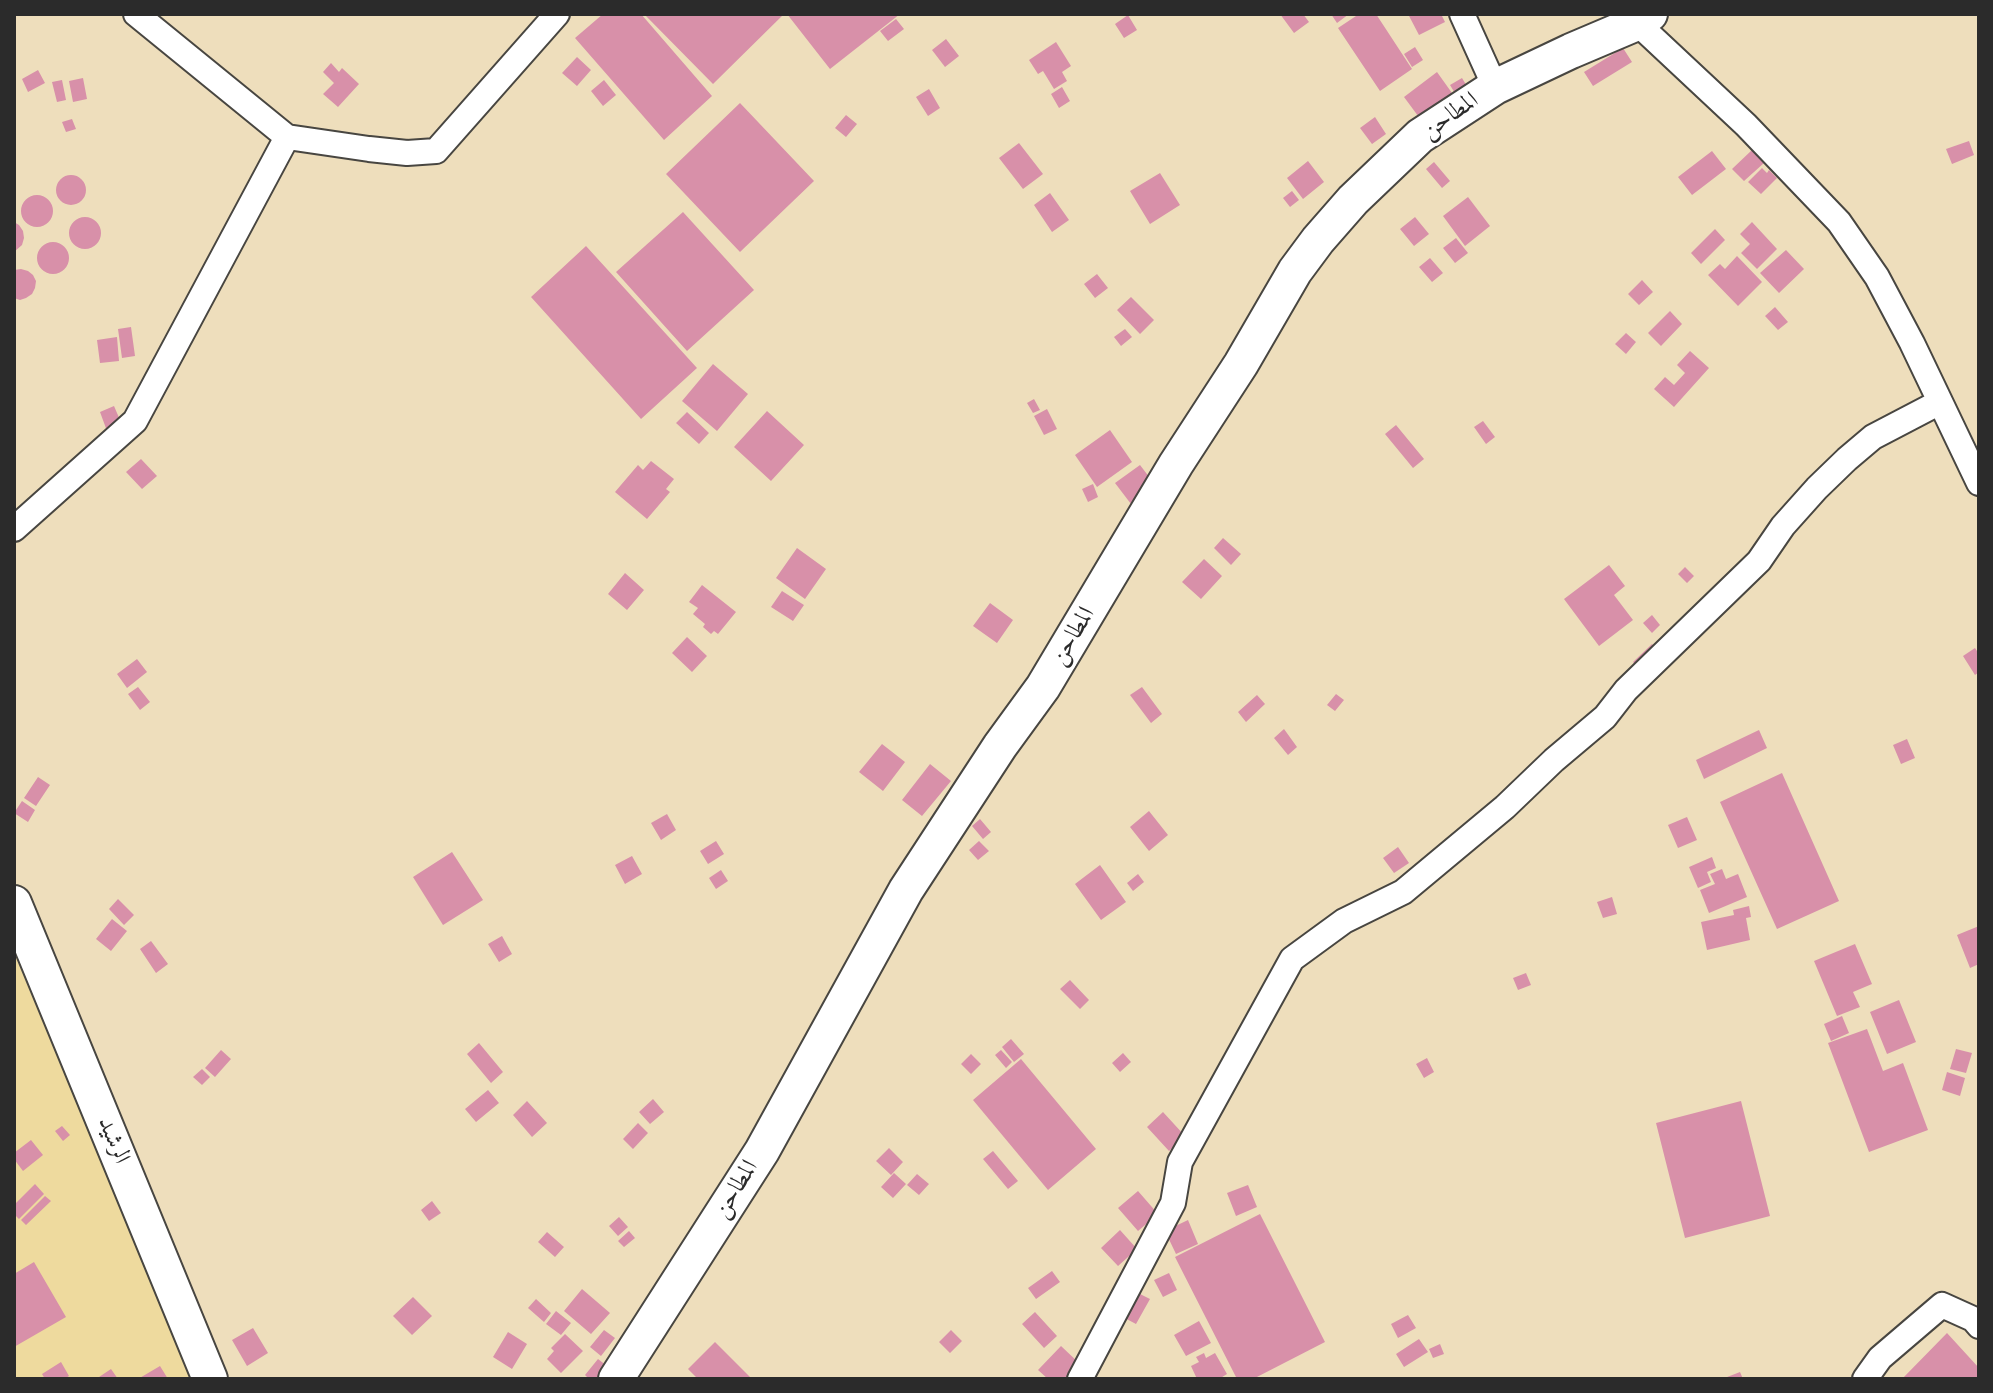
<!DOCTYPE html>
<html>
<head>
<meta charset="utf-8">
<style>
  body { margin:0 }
  #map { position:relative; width:1993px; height:1393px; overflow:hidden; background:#eedebc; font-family:"IM FELL English",serif }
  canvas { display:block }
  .frame { position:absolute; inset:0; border:16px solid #2b2b2b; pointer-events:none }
</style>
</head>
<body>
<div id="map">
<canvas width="1993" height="1393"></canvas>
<div class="frame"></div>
</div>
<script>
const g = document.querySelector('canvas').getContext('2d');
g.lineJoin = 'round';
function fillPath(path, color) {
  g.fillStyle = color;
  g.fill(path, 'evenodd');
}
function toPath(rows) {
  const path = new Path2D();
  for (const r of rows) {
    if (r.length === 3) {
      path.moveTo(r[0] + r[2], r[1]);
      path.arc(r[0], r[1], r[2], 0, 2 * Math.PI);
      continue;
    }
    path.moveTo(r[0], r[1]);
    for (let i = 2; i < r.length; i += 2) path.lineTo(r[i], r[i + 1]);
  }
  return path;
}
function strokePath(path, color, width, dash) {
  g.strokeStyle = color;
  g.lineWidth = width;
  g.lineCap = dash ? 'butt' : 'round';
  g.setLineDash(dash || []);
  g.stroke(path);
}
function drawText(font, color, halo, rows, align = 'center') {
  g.font = font + ' "IM FELL English",Amiri,serif';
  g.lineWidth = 6;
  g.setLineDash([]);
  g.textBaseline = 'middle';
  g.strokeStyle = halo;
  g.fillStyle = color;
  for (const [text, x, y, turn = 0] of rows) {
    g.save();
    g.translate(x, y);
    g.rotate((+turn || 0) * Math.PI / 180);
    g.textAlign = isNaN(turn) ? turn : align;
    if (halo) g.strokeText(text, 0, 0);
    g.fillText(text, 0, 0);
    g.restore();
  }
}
fillPath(toPath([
  [14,953,174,1336,193,1379,14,1379]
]), '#eeda9e');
fillPath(toPath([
  [603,14,641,14,712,96,664,140,575,38],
  [644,14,784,14,713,84],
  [787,14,900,14,830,69],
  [1280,14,1303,14,1309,22,1294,33],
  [1331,14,1349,14,1337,23],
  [1359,14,1376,14,1412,69,1380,91,1338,28],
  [1408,14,1441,14,1445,22,1419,35],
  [1128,15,1137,30,1124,38,1115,24],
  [896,19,904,29,888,41,880,31],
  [946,39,959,56,945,67,932,50],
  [1056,42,1071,66,1062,72,1067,81,1054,89,1043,71,1038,74,1029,60],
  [1415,47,1423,60,1412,67,1404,54],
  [1623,48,1632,62,1593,86,1584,72],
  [577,57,591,70,577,86,562,73],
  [331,63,339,72,342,68,359,84,338,107,323,94,334,83,323,72],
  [38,70,45,83,28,92,22,79],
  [1437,72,1457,100,1424,124,1404,97],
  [83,78,87,99,73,102,69,81],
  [1462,78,1471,93,1459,100,1450,85],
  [62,80,66,100,57,102,52,82],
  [604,80,616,95,603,106,591,91],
  [1062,87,1070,101,1059,108,1051,94],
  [929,89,940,108,928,116,916,97],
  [740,103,814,181,740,252,666,174],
  [846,115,857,124,846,137,835,128],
  [1375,117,1386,134,1372,144,1360,128],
  [72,119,76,129,66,132,62,122],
  [1969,141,1974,155,1952,164,1946,149],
  [1019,143,1043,174,1023,189,999,158],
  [1752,150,1764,163,1744,181,1732,169],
  [1712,151,1726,169,1692,195,1678,177],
  [1308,161,1324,182,1303,199,1287,178],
  [1434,162,1450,181,1442,188,1426,169],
  [1762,168,1767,173,1769,170,1777,178,1761,194,1748,182],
  [1160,173,1180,205,1150,224,1130,191],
  [71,190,15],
  [1292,191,1299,200,1290,207,1283,198],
  [1050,193,1069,220,1052,232,1034,205],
  [37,211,16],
  [1468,197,1490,226,1465,246,1443,216],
  [683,212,754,290,687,351,616,272],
  [1415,217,1429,234,1414,246,1400,229],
  [85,233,16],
  [14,222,19,225,23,231,24,238,22,245,14,252],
  [1752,222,1777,249,1757,269,1741,253,1750,244,1740,234],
  [1715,229,1725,240,1701,264,1691,253],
  [1456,238,1468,253,1455,263,1443,248],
  [53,258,16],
  [586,246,697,368,641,419,531,297],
  [1786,250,1804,269,1779,293,1760,273],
  [1737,256,1762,282,1738,306,1708,275,1720,264,1725,269],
  [1430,258,1443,273,1432,282,1419,267],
  [21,269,28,271,33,275,36,281,35,288,32,294,26,298,20,300,14,298,14,270],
  [1097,274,1108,288,1095,298,1084,284],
  [1642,280,1653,292,1639,305,1628,294],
  [1131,297,1154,320,1140,334,1117,310],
  [1775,307,1788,322,1778,330,1765,316],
  [1670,311,1682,324,1661,346,1648,333],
  [131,327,135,356,122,358,118,329],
  [1125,329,1132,337,1121,346,1114,337],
  [1626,333,1636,342,1626,354,1615,344],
  [117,337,119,361,100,363,97,340],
  [1690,351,1709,368,1674,407,1654,389,1665,377,1674,385,1685,373,1677,365],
  [713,364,748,394,717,431,682,401],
  [1034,399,1040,410,1033,413,1027,403],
  [114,406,120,420,107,431,100,412],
  [1047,409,1057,429,1044,435,1034,416],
  [767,411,804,445,771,481,734,447],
  [687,412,709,433,699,444,676,423],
  [1483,421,1495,437,1486,444,1474,427],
  [1396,425,1424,459,1413,468,1385,434],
  [1110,430,1132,462,1097,487,1075,455],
  [141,459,157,476,142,489,126,472],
  [651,461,674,479,666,489,670,492,647,519,615,492,638,465,643,470],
  [1140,465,1156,486,1131,504,1115,483],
  [1093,484,1098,497,1088,502,1082,489],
  [1223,538,1241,554,1231,565,1214,548],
  [797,548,826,569,805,599,776,578],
  [1204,559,1222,576,1201,599,1182,582],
  [1609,565,1625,586,1614,595,1633,620,1599,646,1564,599],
  [1685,567,1694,576,1687,583,1678,574],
  [625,573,644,590,627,610,608,594],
  [702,585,736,612,718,634,714,631,711,634,703,627,705,624,693,614,698,608,689,602],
  [782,591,804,605,793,621,771,607],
  [990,603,1013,620,997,643,973,626],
  [1652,615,1660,625,1652,633,1643,623],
  [687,637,707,656,692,672,672,653],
  [1652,644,1661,654,1642,671,1633,662],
  [1975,648,1979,654,1979,672,1975,675,1963,656],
  [137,659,147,672,127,688,117,674],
  [138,687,150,702,140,710,128,694],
  [1142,687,1162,714,1151,723,1130,695],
  [1336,694,1344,700,1335,711,1327,705],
  [1257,695,1265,704,1246,722,1238,712],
  [1284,729,1297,747,1288,755,1274,738],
  [1759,730,1767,748,1704,779,1696,760],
  [1907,739,1915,758,1901,764,1893,745],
  [882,744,905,762,883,791,859,772],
  [930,764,951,781,922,816,902,800],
  [1782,773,1839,901,1777,929,1720,802],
  [38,777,50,785,36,806,24,798],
  [22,801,35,810,28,822,14,813],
  [1149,811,1168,835,1149,851,1130,827],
  [667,814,676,830,661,840,651,823],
  [1687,817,1697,840,1678,848,1668,825],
  [980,819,991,832,983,839,972,826],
  [716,841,724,854,708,864,700,851],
  [979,841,989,851,978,860,969,850],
  [1398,847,1409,863,1394,873,1383,858],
  [452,852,483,900,443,925,413,877],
  [632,856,642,874,625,884,615,865],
  [1712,857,1716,868,1707,872,1711,882,1698,888,1689,867],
  [1100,865,1126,902,1101,920,1075,884],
  [1722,869,1726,879,1738,874,1747,897,1709,913,1700,890,1715,884,1710,874],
  [721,870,728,881,716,889,709,878],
  [1138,874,1144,882,1133,891,1127,883],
  [1612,897,1617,914,1603,918,1597,902],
  [118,899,134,915,124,925,109,909],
  [1749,906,1751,917,1746,918,1750,940,1707,950,1701,922,1734,915,1733,910],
  [112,919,127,931,111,951,96,939],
  [1979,926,1979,964,1970,968,1957,935],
  [502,936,512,954,499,962,488,944],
  [151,941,168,964,156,973,140,949],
  [1855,944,1872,984,1853,992,1860,1007,1837,1016,1814,961],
  [1526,973,1531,985,1518,990,1513,978],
  [1070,980,1089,1000,1080,1009,1060,989],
  [1899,1000,1916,1042,1887,1054,1870,1012],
  [1842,1016,1849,1033,1831,1041,1824,1024],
  [1867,1029,1883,1071,1903,1063,1928,1130,1869,1152,1828,1043],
  [1011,1039,1024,1054,1014,1062,1002,1047],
  [479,1043,503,1072,491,1083,467,1054],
  [1956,1049,1972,1053,1966,1073,1950,1069],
  [221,1050,231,1059,215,1077,205,1068],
  [1001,1050,1012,1062,1006,1068,995,1055],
  [1123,1053,1131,1062,1120,1072,1112,1063],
  [971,1054,981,1064,971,1074,961,1064],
  [1427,1058,1434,1072,1424,1078,1416,1064],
  [1021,1059,1096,1149,1048,1190,973,1100],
  [202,1069,210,1077,202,1085,193,1077],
  [1947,1072,1965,1078,1960,1096,1942,1090],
  [488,1090,499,1103,476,1122,465,1109],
  [653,1099,664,1112,650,1124,639,1112],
  [527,1101,547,1123,532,1137,513,1115],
  [1741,1101,1770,1216,1685,1238,1656,1123],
  [1163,1112,1185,1136,1169,1151,1147,1127],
  [638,1123,648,1133,633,1149,623,1139],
  [62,1126,70,1135,63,1141,55,1131],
  [31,1140,43,1155,23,1171,14,1159,14,1153],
  [889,1148,903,1162,891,1175,876,1161],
  [993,1151,1018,1181,1008,1189,983,1159],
  [894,1173,906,1184,893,1198,881,1187],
  [917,1174,929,1184,919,1195,907,1185],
  [35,1184,44,1194,19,1219,14,1214,14,1205],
  [1248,1185,1257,1207,1236,1216,1227,1193],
  [1138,1191,1158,1214,1138,1231,1118,1208],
  [45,1196,51,1201,26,1225,21,1220],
  [432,1201,441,1213,429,1221,421,1210],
  [1260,1214,1325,1342,1253,1379,1237,1379,1175,1257],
  [619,1217,628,1227,618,1236,609,1226],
  [1188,1220,1198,1244,1176,1254,1165,1231],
  [1120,1230,1137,1249,1118,1266,1101,1248],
  [629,1231,635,1238,624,1247,618,1241],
  [547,1232,564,1247,555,1257,538,1242],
  [34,1262,66,1317,14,1347,14,1274],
  [1052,1271,1060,1282,1036,1299,1028,1288],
  [1169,1273,1177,1290,1163,1297,1154,1280],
  [582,1289,610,1313,591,1334,564,1311],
  [1132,1290,1150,1299,1136,1324,1119,1315],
  [413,1297,432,1316,412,1335,393,1316],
  [536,1299,551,1313,544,1322,528,1308],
  [556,1311,571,1323,561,1335,546,1324],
  [1035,1312,1057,1336,1044,1348,1022,1324],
  [1408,1315,1416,1328,1398,1338,1391,1324],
  [1199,1321,1211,1343,1186,1356,1174,1335],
  [253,1328,268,1353,247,1366,232,1340],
  [604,1330,615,1338,601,1356,590,1347],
  [951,1330,962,1341,950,1353,939,1342],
  [508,1332,527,1344,512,1369,493,1357],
  [1947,1333,1979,1368,1979,1379,1902,1379],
  [565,1334,583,1351,561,1373,547,1359,554,1351,551,1348],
  [1419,1339,1428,1352,1404,1367,1396,1354],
  [715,1342,752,1379,698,1379,688,1369],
  [1440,1344,1444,1354,1433,1358,1429,1349],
  [1061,1346,1080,1364,1066,1379,1048,1379,1038,1370],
  [1204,1353,1206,1358,1215,1353,1227,1374,1219,1379,1197,1379,1191,1366,1199,1362,1196,1357],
  [598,1359,611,1369,604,1379,589,1379,585,1375],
  [61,1362,69,1376,64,1379,45,1379,42,1374],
  [160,1366,168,1379,138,1379],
  [111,1369,118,1379,96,1379],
  [1740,1372,1743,1379,1722,1379]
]), '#d890a9');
const minor = toPath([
  [136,14,287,137,369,149,407,153,436,151,557,14],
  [1462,14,1495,87],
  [1637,23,1746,125,1839,222,1877,277,1912,343,1979,483],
  [14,529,135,421,287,137],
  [1080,1379,1173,1203,1180,1162,1292,959,1344,921,1403,892,1505,807,1554,760,1605,717,1626,690,1759,561,1783,526,1817,488,1847,459,1873,437,1940,402],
  [1865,1379,1880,1358,1942,1305,1973,1319,1979,1326]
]);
const secondary = toPath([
  [14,903,210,1379],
  [616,1379,762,1151,906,890,1000,746,1043,687,1176,464,1241,364,1295,271,1318,240,1353,200,1420,136,1495,87,1571,51,1637,23,1650,14]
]);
strokePath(minor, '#484641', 28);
strokePath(secondary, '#484641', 38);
strokePath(minor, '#fff', 24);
strokePath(secondary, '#fff', 34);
drawText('24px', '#2b2b2b', '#fff', [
  ["المطاحن",1451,117,-35],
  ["المطاحن",1074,637,-59],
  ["الرشيد",112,1141,68],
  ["المطاحن",737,1190,-58]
]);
</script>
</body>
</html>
